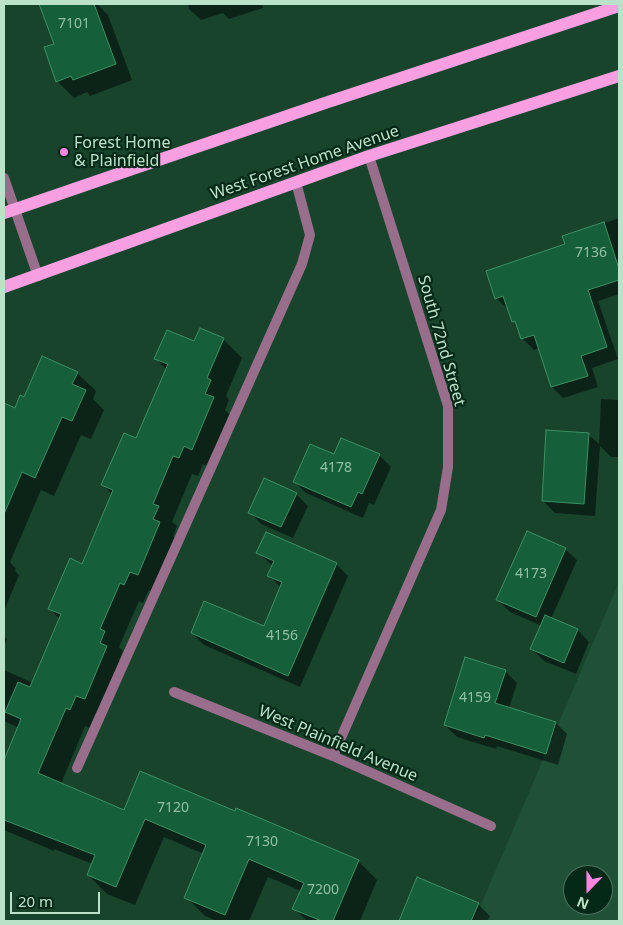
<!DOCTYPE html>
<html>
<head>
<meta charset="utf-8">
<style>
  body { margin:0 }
  #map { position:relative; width:623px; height:925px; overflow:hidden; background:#18442c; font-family:"Noto Sans",sans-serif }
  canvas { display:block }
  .frame { position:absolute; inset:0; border:5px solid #bae2c8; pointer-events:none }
  .north { position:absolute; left:563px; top:865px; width:50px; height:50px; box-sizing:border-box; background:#042917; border:1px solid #4d735e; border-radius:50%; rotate:202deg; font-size:14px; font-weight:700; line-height:20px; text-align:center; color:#bae2c8 }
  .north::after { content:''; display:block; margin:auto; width:18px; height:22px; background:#fe86e1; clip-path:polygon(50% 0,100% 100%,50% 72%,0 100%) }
  .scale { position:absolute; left:10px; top:892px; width:90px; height:22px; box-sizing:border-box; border:2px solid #bae2c8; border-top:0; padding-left:6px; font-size:15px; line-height:18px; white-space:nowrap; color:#bae2c8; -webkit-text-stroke:4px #042917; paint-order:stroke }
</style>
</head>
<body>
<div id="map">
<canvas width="623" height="925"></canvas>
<div class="frame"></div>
<div class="north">N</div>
<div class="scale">20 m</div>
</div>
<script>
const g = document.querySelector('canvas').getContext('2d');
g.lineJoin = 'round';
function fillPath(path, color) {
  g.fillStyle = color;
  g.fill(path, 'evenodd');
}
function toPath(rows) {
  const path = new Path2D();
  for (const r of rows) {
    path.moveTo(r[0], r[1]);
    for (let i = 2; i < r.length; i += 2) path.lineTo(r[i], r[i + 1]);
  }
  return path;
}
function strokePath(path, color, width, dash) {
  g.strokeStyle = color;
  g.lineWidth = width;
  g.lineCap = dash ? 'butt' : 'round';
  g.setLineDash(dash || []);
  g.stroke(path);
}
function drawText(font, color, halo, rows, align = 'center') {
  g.font = font + ' "Noto Sans",sans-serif';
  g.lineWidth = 4.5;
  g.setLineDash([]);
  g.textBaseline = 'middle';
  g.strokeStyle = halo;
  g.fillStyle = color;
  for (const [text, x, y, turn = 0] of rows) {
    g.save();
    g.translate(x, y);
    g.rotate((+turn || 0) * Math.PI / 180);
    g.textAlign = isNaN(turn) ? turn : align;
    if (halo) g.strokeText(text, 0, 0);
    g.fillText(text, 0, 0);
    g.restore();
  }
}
fillPath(toPath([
  [619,582,619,921,474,921],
  [573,875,603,875,603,905,573,905]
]), '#1f5137');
fillPath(toPath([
  [40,4,97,4,108,15,132,80,90,96,87,92,74,98,57,81,55,45],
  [188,4,262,4,263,8,229,19,223,13,201,20,189,9],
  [619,218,619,294,598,301,618,359,592,368,598,387,563,398,552,387,539,348,534,350,522,338,518,326,514,321,508,309,496,298,566,245,564,237],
  [223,339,242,358,226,396,229,400,225,410,232,417,211,468,203,464,198,476,192,474,172,522,177,526,173,536,179,541,157,593,149,590,143,603,139,601,119,647,123,651,119,660,125,666,104,717,95,714,89,728,85,726,61,784,125,811,235,813,358,861,377,880,360,921,307,921,294,908,301,891,268,877,249,921,217,921,205,916,186,897,204,854,164,837,135,905,107,894,88,875,93,864,54,849,54,851,4,830,4,831,4,763,19,728,4,721,4,670,33,683,60,619,50,609,82,565,113,495,103,485,137,440,167,370,156,359,194,343],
  [77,373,96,391,93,399,104,410,91,439,81,435,54,496,41,490,10,562,16,569,15,571,19,575,4,611,4,413,7,406,15,410,24,399],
  [601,399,619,400,619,457,611,457,600,446,595,516,555,513,543,501,588,434,599,444],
  [379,455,391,467,374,505,369,503,363,518,306,493,295,482,335,456],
  [296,494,308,506,293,538,261,524,250,512],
  [565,549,577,560,551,619,578,630,589,642,576,674,544,661,532,649,542,626,510,612,498,600],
  [258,553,336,564,348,576,300,687,204,645,192,633,265,627,281,588,269,575,273,566],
  [4,636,7,639,4,647],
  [505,671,517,683,509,708,556,723,567,734,558,765,497,746,496,749,457,737,445,725],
  [418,879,478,904,490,916,487,921,400,921]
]), '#0007');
const building = toPath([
  [39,4,94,4,116,64,73,80,71,76,56,82,44,47,54,44,39,4],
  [604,222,619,269,619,280,588,290,607,347,581,356,588,376,551,387,534,335,521,339,515,321,512,322,503,296,495,299,486,271,565,244,562,236,604,222],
  [200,328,224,338,207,378,211,380,205,394,214,397,192,450,184,446,179,458,173,456,153,504,159,506,153,519,160,522,138,575,130,572,124,585,120,583,100,629,105,631,100,643,107,646,85,699,76,696,70,710,66,708,38,773,124,810,140,771,235,811,236,808,359,860,333,921,322,921,292,909,304,883,249,859,225,915,184,898,206,845,145,819,116,887,87,875,95,855,4,820,4,760,21,719,5,712,18,682,30,687,61,614,48,609,70,558,82,564,113,490,101,485,124,433,136,438,168,364,154,359,167,330,194,341,200,328],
  [42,356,78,372,72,384,86,390,72,421,62,417,35,478,22,472,4,514,4,403,15,408,20,395,24,397,42,356],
  [546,430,589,433,584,504,542,501,546,430],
  [341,438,380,454,362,494,358,492,351,507,293,482,310,444,334,454,341,438],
  [264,478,297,493,281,527,248,513,264,478],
  [527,531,566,548,536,617,496,600,527,531],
  [266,532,337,563,288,676,191,633,204,601,264,626,282,582,267,576,274,561,256,553,266,532],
  [545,615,578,629,564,663,530,649,545,615],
  [465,657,506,670,495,703,556,722,546,754,485,735,484,738,444,725,465,657],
  [417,877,479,903,471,921,399,921,417,877]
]);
fillPath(building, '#155f3b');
strokePath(building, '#3c9063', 1);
strokePath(toPath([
  [77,768,302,264,310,235,296,182]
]), '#996e8d', 10);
strokePath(toPath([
  [4,178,38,276],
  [174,692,333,756,491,826],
  [333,756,441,510,448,467,448,406,369,156]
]), '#996e8d', 10);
strokePath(toPath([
  [4,213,325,103,619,6],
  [4,287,369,156,619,76]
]), '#f79fe0', 12);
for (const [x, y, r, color] of [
  [64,152,5,"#fe86e1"]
]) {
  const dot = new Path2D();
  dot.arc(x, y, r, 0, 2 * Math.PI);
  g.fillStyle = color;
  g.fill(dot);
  strokePath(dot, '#042917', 2);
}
drawText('14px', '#91c1a5', null, [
  ["7101",74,24],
  ["7136",591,253],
  ["4178",336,468],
  ["4173",531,574],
  ["4156",282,636],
  ["4159",475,698],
  ["7120",173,808],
  ["7130",262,842],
  ["7200",323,890]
]);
drawText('16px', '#bae2c8', '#042917', [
  ["Forest Home",74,143],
  ["& Plainfield",74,161]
], 'left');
drawText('16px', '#bae2c8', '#042917', [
  ["West Forest Home Avenue",305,163,-19],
  ["South 72nd Street",441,341,74],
  ["West Plainfield Avenue",338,744,23]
]);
</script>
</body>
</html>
